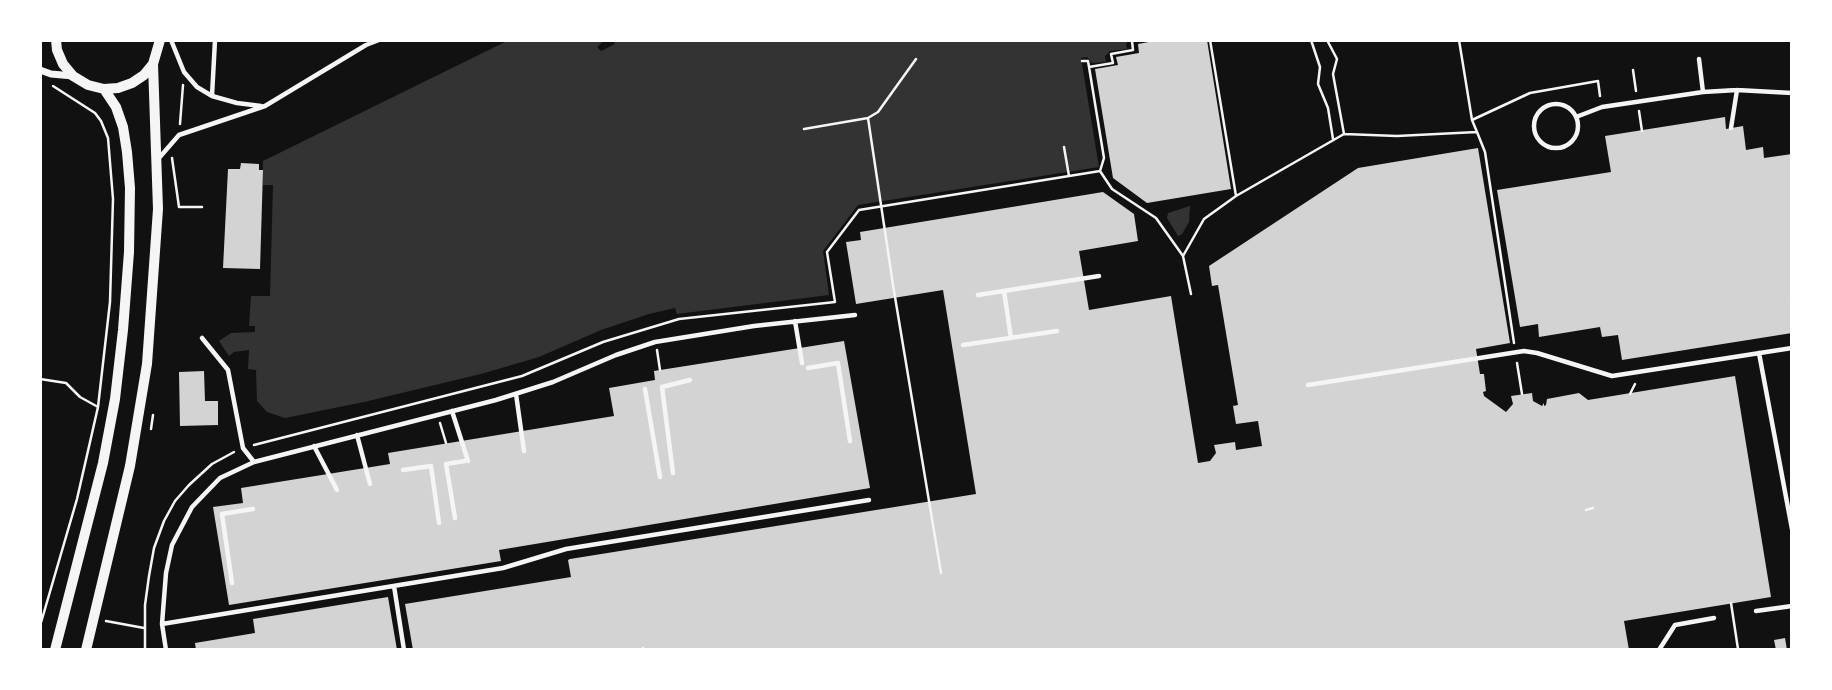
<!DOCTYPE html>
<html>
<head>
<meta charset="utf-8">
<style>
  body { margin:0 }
  #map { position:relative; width:1832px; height:690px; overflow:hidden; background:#111; font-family:Mulish,sans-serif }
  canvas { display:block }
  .frame { position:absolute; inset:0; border:42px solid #fff; pointer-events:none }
</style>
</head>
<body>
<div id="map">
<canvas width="1832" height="690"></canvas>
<div class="frame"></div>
</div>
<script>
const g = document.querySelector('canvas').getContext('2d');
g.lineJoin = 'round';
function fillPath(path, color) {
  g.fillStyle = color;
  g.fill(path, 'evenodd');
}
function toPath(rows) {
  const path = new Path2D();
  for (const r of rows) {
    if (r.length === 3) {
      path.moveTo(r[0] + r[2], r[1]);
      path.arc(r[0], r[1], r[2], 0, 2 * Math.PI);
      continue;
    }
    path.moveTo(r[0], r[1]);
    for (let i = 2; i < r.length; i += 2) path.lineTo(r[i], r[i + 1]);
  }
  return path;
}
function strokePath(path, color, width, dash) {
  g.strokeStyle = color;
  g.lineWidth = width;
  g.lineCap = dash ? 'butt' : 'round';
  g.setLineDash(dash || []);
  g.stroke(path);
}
fillPath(toPath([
  [509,40,605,40,597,47,601,51,615,44,613,40,1129,40,1126,44,1127,49,1110,51,1105,56,1106,62,1092,63,1087,57,1081,58,1099,167,858,205,823,251,829,295,677,314,675,308,649,314,601,330,539,357,481,374,364,402,285,418,267,412,257,401,256,370,248,369,249,350,234,352,229,356,219,341,231,333,255,332,255,326,249,326,251,296,270,296,273,185,263,185,263,161],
  [1190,206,1189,222,1182,234,1178,236,1167,218,1168,213]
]), '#333');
fillPath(toPath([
  [1159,40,1207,40,1231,189,1147,203,1113,178,1095,69,1118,65,1116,57,1139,53,1138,44],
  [1725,117,1726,129,1743,126,1746,150,1763,147,1764,158,1792,154,1792,333,1622,360,1618,335,1602,337,1600,327,1539,337,1538,324,1520,327,1497,190,1611,172,1605,136],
  [1478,148,1510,343,1476,349,1480,374,1484,374,1486,391,1483,392,1484,396,1506,412,1513,404,1511,396,1532,393,1533,401,1542,406,1544,403,1544,406,1546,405,1547,399,1579,393,1588,400,1735,376,1771,597,1624,621,1629,650,413,650,405,604,571,577,568,560,570,559,976,494,943,290,856,304,846,242,861,240,860,232,1103,192,1134,214,1138,241,1079,251,1089,310,1171,296,1198,463,1210,461,1216,453,1214,445,1235,442,1236,450,1262,446,1258,421,1236,424,1233,406,1238,405,1218,285,1212,286,1209,266,1358,168],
  [241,163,259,164,259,170,263,170,260,269,223,268,228,169,240,169],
  [844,341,870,488,499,550,501,561,229,605,213,507,243,503,241,488,390,464,388,453,614,416,609,388,655,380,654,371],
  [204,371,205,401,218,401,218,425,180,426,179,372],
  [388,597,397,650,196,650,195,643,255,633,253,619],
  [1785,638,1787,650,1776,650,1774,640]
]), '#d3d3d3');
strokePath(toPath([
  [1311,40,1320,67,1318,84,1328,108,1333,139],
  [1327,40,1337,59,1333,74,1344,134],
  [916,59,878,112,868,118,893,285,941,573],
  [1082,61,1088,61,1089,67],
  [1633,70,1636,91],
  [1639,111,1642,131],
  [1472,120,1530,93,1598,81,1600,96],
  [180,124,183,85],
  [804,129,868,118],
  [1477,132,1485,152,1514,343],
  [1064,147,1069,176],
  [172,158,179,207,202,207],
  [1100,171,1112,189,1156,218,1183,256,1191,294],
  [1236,196,1344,134,1397,136,1477,132,1472,120,1459,40],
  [1183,256,1204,219,1236,196,1210,40],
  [657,350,660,370],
  [1517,363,1522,394],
  [40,379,66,383,80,397,98,407],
  [1630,394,1635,384],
  [440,423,446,443],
  [151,429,153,415],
  [254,445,522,376,603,342,679,319,835,302,827,252,859,210,1100,171,1104,158,1089,67,1113,63,1111,54,1133,50,1132,41,1139,40],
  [1586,510,1593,508],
  [1731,603,1738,649],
  [106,621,144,628],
  [40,626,77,499,98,407,110,302,113,199,108,138,101,121,95,113,53,86],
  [643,648,643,650],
  [1784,649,1784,650],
  [145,650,145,605,149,576,154,548,164,521,175,501,189,485,212,464,234,452]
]), '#f5f5f5', 2.5);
strokePath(toPath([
  [171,40,184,72,197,87,212,96,237,103,261,106],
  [1699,59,1703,92],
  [212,96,215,40],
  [1556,126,22],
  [1576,117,1602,107,1703,92,1737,90,1792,93],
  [1731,128,1737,90],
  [159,158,179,135,265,106,366,45,379,40],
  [1004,291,1011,338],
  [978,295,1099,276],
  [1792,296,1792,297],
  [795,321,802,363],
  [202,338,228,370,243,448,254,462],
  [963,345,1057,331],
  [1759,353,1792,529],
  [808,368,838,363,850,441],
  [1308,385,1524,351,1537,353,1612,376,1792,348],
  [645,389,660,477],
  [516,394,524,451],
  [452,411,468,461],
  [357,435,370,484],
  [314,446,337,490],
  [403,470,431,466,439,523],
  [673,473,662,387,690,380],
  [455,518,446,464,465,461],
  [232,583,222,514,253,509],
  [394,586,404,650],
  [1756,611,1792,606],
  [162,624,503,568,566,549,869,500],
  [166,650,162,624,166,573,172,545,192,507,220,478,254,462,496,400,553,382,616,355,655,342,754,326,855,315],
  [1659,650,1675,625,1714,618]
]), '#f5f5f5', 4.5);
strokePath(toPath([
  [40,70,51,74,73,76]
]), '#f5f5f5', 7);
strokePath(toPath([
  [56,40,57,50,63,64,73,76,88,85,104,89,118,88,132,83,144,75,153,64,160,40],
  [55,650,103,463,115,399,123,330,129,252,130,188,127,152,123,127,116,107,104,89],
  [86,650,130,466,147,364,158,209,153,64]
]), '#f5f5f5', 10);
</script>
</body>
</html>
